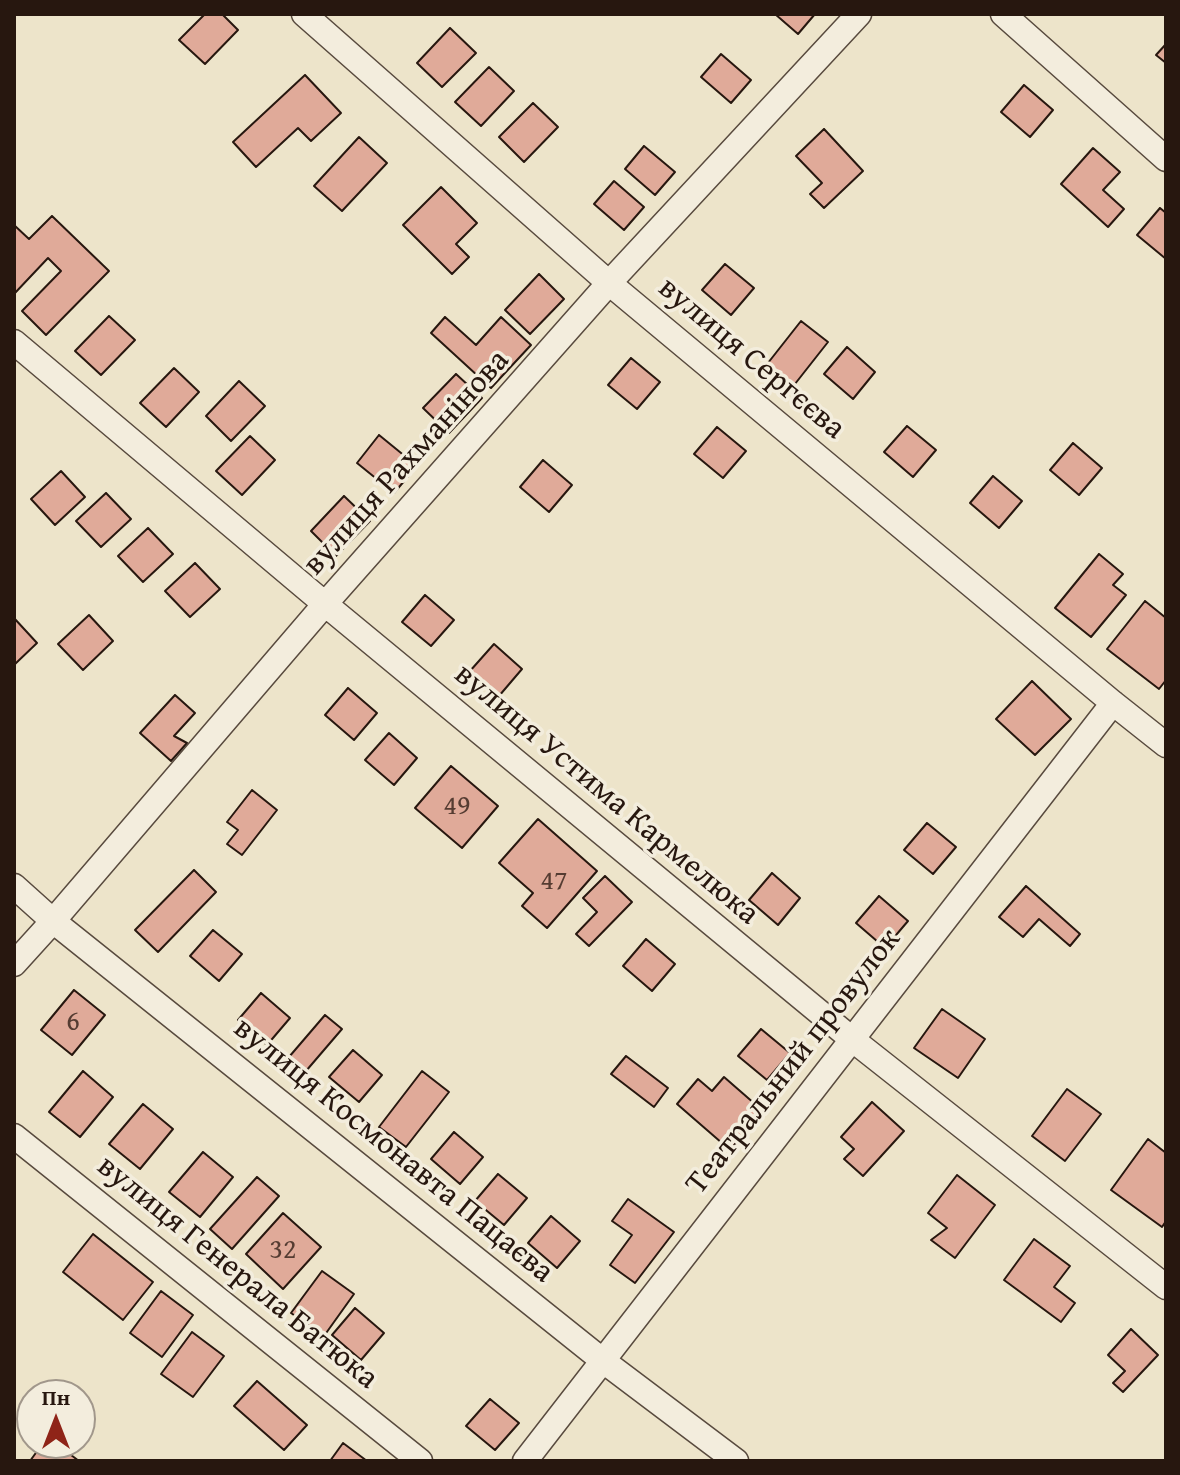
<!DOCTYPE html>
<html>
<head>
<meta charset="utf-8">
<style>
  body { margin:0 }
  #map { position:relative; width:1180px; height:1475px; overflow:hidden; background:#ede4ca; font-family:"Gentium Book Plus",serif }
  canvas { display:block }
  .frame { position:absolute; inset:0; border:16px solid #27170f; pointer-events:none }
  .north { position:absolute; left:16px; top:1379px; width:80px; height:80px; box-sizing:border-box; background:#f3eddd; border:2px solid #a1978b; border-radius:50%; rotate:0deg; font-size:22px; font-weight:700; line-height:32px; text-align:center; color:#27170f }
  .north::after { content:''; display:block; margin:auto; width:28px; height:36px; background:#8f2418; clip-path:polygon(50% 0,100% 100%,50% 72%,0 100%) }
</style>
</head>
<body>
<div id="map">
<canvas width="1180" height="1475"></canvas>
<div class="frame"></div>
<div class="north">Пн</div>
</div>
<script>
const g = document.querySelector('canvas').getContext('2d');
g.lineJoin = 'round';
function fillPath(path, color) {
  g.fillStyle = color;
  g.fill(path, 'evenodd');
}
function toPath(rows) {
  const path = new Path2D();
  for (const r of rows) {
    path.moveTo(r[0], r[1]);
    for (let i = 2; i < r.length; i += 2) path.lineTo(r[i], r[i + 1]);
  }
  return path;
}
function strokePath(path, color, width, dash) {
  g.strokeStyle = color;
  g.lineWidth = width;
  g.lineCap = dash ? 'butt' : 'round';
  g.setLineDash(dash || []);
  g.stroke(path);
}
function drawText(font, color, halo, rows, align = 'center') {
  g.font = font + ' "Gentium Book Plus",serif';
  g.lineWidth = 7;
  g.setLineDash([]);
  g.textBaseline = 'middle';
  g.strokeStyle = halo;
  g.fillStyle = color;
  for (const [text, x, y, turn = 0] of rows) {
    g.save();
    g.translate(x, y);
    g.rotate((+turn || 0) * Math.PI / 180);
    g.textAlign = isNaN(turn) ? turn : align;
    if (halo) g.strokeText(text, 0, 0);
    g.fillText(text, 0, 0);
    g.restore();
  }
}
const building = toPath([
  [205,14,222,14,238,30,205,64,179,40,205,14],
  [775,14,815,14,798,34,775,14],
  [450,28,476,53,442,87,417,63,450,28],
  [1166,44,1166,63,1156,55,1166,44],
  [721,54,751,80,731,103,701,77,721,54],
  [489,67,514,91,481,126,455,102,489,67],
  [305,75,341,113,311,141,298,128,256,167,233,142,305,75],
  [1024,85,1053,110,1030,137,1001,112,1024,85],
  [533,103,558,127,524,162,499,137,533,103],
  [824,129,863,171,824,208,810,194,822,183,796,156,824,129],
  [359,137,387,163,342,211,314,186,359,137],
  [644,146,675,172,655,195,625,169,644,146],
  [1093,148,1120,172,1103,190,1124,209,1108,227,1061,184,1093,148],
  [614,181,644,207,624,230,594,204,614,181],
  [441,187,477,223,456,244,469,257,452,274,403,225,441,187],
  [1160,208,1166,213,1166,259,1137,235,1160,208],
  [52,216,109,271,46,335,22,311,61,271,48,258,14,294,14,225,29,239,52,216],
  [725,264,754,288,731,315,702,290,725,264],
  [539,274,564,299,530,334,505,310,539,274],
  [109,316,135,340,101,375,75,351,109,316],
  [445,317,476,345,501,317,531,345,491,388,431,333,445,317],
  [801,321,828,342,791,389,764,368,801,321],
  [847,347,875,372,853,399,824,374,847,347],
  [631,358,660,382,637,409,608,385,631,358],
  [174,368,199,392,166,427,140,403,174,368],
  [456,374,482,398,449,433,423,408,456,374],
  [239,381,265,406,231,441,206,416,239,381],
  [907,426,936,450,913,477,884,452,907,426],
  [717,427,746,451,723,478,694,454,717,427],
  [379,435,417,466,394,493,357,463,379,435],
  [250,436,275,460,242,495,216,471,250,436],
  [1073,443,1102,468,1079,495,1050,470,1073,443],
  [543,460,572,485,549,512,520,487,543,460],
  [61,471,85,497,55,525,31,499,61,471],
  [993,476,1022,501,999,528,970,503,993,476],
  [106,493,131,519,101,547,76,521,106,493],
  [344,496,370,521,336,556,311,531,344,496],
  [148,528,173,554,143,582,118,556,148,528],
  [1099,554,1123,574,1113,585,1126,595,1091,637,1055,608,1099,554],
  [195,563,220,589,190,617,165,591,195,563],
  [425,595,454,620,431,646,402,622,425,595],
  [1145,601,1166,618,1166,680,1159,689,1107,649,1145,601],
  [89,615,113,641,83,670,58,644,89,615],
  [14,618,37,643,14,665,14,618],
  [494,644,522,669,499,696,470,671,494,644],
  [1032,681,1071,719,1035,755,996,719,1032,681],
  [348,688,377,713,354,740,325,715,348,688],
  [175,695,195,713,174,736,187,743,171,761,140,733,175,695],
  [389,733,417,758,394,785,365,760,389,733],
  [451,766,498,806,462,848,415,808,451,766],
  [252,790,277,810,242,855,227,844,238,830,227,822,252,790],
  [538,819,597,871,547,928,522,906,533,893,499,863,538,819],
  [927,823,956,847,933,874,904,850,927,823],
  [194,870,216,892,158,952,135,930,194,870],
  [772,873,800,898,778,925,749,900,772,873],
  [605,876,632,902,589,946,576,934,597,912,583,898,605,876],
  [1026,886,1080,934,1070,946,1039,919,1023,937,999,917,1026,886],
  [879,896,908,921,885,948,856,923,879,896],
  [213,930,242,954,219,981,190,956,213,930],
  [646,939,675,964,652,991,623,966,646,939],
  [74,990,105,1015,72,1055,41,1030,74,990],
  [261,993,290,1018,267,1045,238,1020,261,993],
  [942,1009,985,1039,958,1078,914,1048,942,1009],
  [325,1015,342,1029,306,1071,289,1057,325,1015],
  [761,1029,790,1053,767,1080,738,1056,761,1029],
  [353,1050,382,1075,359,1102,329,1077,353,1050],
  [626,1056,668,1088,654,1107,611,1074,626,1056],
  [83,1071,113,1097,80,1137,49,1112,83,1071],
  [422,1071,449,1092,406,1147,379,1127,422,1071],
  [724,1077,763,1111,730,1150,677,1104,698,1079,712,1091,724,1077],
  [1067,1089,1101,1114,1065,1161,1032,1136,1067,1089],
  [872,1102,904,1131,863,1176,844,1159,854,1149,841,1137,872,1102],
  [143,1104,173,1129,140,1169,109,1144,143,1104],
  [454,1132,483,1157,460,1184,431,1159,454,1132],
  [1148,1139,1166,1153,1166,1221,1162,1227,1111,1190,1148,1139],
  [203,1152,233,1177,200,1217,169,1192,203,1152],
  [498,1174,527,1198,504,1225,475,1201,498,1174],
  [957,1175,995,1205,955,1258,931,1240,947,1228,928,1213,957,1175],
  [257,1177,279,1196,232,1249,210,1229,257,1177],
  [628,1199,674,1232,635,1283,610,1265,632,1235,612,1221,628,1199],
  [283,1213,321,1247,283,1289,246,1254,283,1213],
  [551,1216,580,1241,557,1268,528,1243,551,1216],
  [93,1234,153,1282,123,1320,63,1272,93,1234],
  [1034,1239,1070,1266,1054,1287,1075,1303,1061,1322,1004,1280,1034,1239],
  [322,1271,354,1294,324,1336,291,1313,322,1271],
  [161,1291,193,1315,162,1357,130,1333,161,1291],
  [355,1308,384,1333,361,1360,332,1335,355,1308],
  [1131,1329,1158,1355,1123,1392,1113,1383,1125,1371,1108,1355,1131,1329],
  [192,1332,224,1356,193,1397,161,1374,192,1332],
  [257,1381,307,1425,284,1450,234,1406,257,1381],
  [490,1399,519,1423,495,1450,466,1426,490,1399],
  [43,1443,55,1443,79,1461,30,1461,43,1443],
  [343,1443,367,1461,330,1461,343,1443]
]);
fillPath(building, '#e0aa99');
strokePath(building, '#27170f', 2);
const street = toPath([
  [304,14,609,283,1113,703,1166,745],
  [1003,14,1166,159],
  [14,342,325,604,853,1040,1166,1287],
  [14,886,53,921,602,1360,736,1461],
  [14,964,53,921,325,604,609,283,859,14],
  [14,1136,420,1461],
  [525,1461,1113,703]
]);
strokePath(street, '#584a3e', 27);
strokePath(street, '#f3eddd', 24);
drawText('28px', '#553c32', null, [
  ["49",457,807],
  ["47",554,882],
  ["6",73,1023],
  ["32",283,1251]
]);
drawText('32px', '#27170f', '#f3eddd', [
  ["вулиця Сергєєва",751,359,40],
  ["вулиця Рахманінова",407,463,-48],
  ["вулиця Устима Кармелюка",606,795,40],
  ["Театральний провулок",794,1062,-52],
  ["вулиця Космонавта Пацаєва",393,1151,39],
  ["вулиця Генерала Батюка",237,1273,39]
]);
</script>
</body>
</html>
